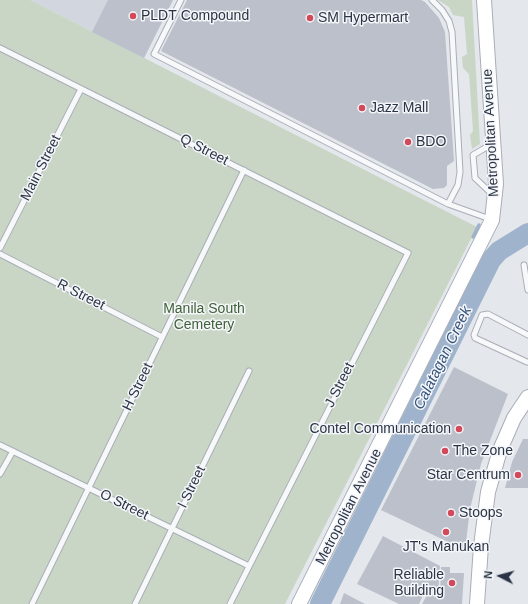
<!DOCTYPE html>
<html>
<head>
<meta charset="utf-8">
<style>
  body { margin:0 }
  #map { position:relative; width:528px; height:604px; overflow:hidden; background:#e4e7ec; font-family:Arial,sans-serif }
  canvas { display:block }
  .north { position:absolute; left:480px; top:556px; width:40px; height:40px; -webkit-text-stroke:3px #f4f6f9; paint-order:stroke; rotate:276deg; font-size:11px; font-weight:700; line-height:16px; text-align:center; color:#2b3445 }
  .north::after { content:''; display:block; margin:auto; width:14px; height:18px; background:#2b3445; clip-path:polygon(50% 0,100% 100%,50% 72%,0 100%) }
</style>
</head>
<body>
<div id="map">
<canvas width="528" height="604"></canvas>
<div class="north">N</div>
</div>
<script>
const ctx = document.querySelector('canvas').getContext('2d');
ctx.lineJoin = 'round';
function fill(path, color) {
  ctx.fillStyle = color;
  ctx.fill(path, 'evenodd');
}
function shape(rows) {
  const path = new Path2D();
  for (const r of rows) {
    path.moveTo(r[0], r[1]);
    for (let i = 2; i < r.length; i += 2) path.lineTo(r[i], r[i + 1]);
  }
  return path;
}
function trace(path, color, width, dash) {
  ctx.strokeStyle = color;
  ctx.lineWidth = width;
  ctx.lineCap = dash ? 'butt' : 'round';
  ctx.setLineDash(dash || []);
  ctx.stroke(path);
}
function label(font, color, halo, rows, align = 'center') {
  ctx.font = font + ' Arial,sans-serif';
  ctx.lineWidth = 3;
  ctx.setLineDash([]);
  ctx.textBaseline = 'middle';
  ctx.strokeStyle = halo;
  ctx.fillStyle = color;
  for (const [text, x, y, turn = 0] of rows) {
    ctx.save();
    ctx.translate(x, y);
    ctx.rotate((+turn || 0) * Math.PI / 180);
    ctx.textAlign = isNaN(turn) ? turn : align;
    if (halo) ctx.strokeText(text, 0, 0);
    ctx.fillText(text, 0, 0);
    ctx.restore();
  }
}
fill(shape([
  [30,0,173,0,144,58]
]), '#d2d6de');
fill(shape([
  [0,0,30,0,477,227,285,604,0,604],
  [438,0,472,0,480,144,472,149,470,135,473,131,469,74,463,68,462,57,467,54,464,17,453,15,449,7]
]), '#c9d6c5');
trace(shape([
  [473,237,479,225]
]), '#9fb4cc', 3.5);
trace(shape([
  [320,604,491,260,499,251,528,233]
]), '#9fb4cc', 20);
fill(shape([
  [108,0,173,0,144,58,92,32],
  [187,0,421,0,425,2,439,18,445,32,454,161,447,166,447,185,444,188,433,189,161,51],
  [454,367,508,394,481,464,470,509,465,550,381,510],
  [523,439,528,439,528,488,505,488,512,462],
  [383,536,440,566,438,595,427,587,419,604,399,604,357,584],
  [441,567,450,567,450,573,464,573,462,604,422,604,428,593,440,598],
  [344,593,365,604,340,604]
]), '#bbc0ca');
const lane = shape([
  [181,0,154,54,448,204,490,219],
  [432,0,442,10,449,21,452,32,460,172,458,185,448,204],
  [0,48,408,253,230,604],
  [492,144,473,155,475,178,493,195],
  [0,248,81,89],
  [0,254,162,337],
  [524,265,528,290],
  [527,362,475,338,474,335,482,315,488,314,528,335],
  [0,445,249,566],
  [0,474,13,451],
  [32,604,244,170],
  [135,604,249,371]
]);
const secondary = shape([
  [299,604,492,220,496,184,484,0],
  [477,604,481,546,488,492,500,450,514,418,528,397]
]);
trace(lane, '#a9aeb7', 7);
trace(secondary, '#a9aeb7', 16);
trace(lane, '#f7f8fa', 5);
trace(secondary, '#fff', 14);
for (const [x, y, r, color] of [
  [133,16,4,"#d1495b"],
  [310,18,4,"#d1495b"],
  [362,108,4,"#d1495b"],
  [408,142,4,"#d1495b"],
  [459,429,4,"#d1495b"],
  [445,451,4,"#d1495b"],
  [518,475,4,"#d1495b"],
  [451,513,4,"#d1495b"],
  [446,532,4,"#d1495b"],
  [452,583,4,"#d1495b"]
]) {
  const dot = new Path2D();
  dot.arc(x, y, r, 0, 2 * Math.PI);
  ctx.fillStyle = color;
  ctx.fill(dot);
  trace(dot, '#f4f6f9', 1.5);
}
label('14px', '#2b3445', '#f4f6f9', [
  ["PLDT Compound",141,16],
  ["SM Hypermart",318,18],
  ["Jazz Mall",370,108],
  ["BDO",416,142],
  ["Contel Communication",451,429,"right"],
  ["The Zone",453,451],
  ["Star Centrum",510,475,"right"],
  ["Stoops",459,513],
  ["JT's Manukan",446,547,"center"],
  ["Reliable",444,575,"right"],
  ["Building",444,591,"right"]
], 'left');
label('14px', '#2b3445', '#f4f6f9', [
  ["Metropolitan Avenue",491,133,-93],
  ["Q Street",204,150,27],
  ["Main Street",41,168,-63],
  ["R Street",81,295,27],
  ["J Street",340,385,-63],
  ["H Street",138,387,-64],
  ["I Street",192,487,-64],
  ["O Street",124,505,26],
  ["Metropolitan Avenue",349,507,-63]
]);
label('14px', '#3f6138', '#f4f6f9', [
  ["Manila South",204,309],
  ["Cemetery",204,325]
]);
label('italic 15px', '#34527a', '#f4f6f9', [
  ["Calatagan Creek",443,358,-64]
]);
</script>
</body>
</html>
